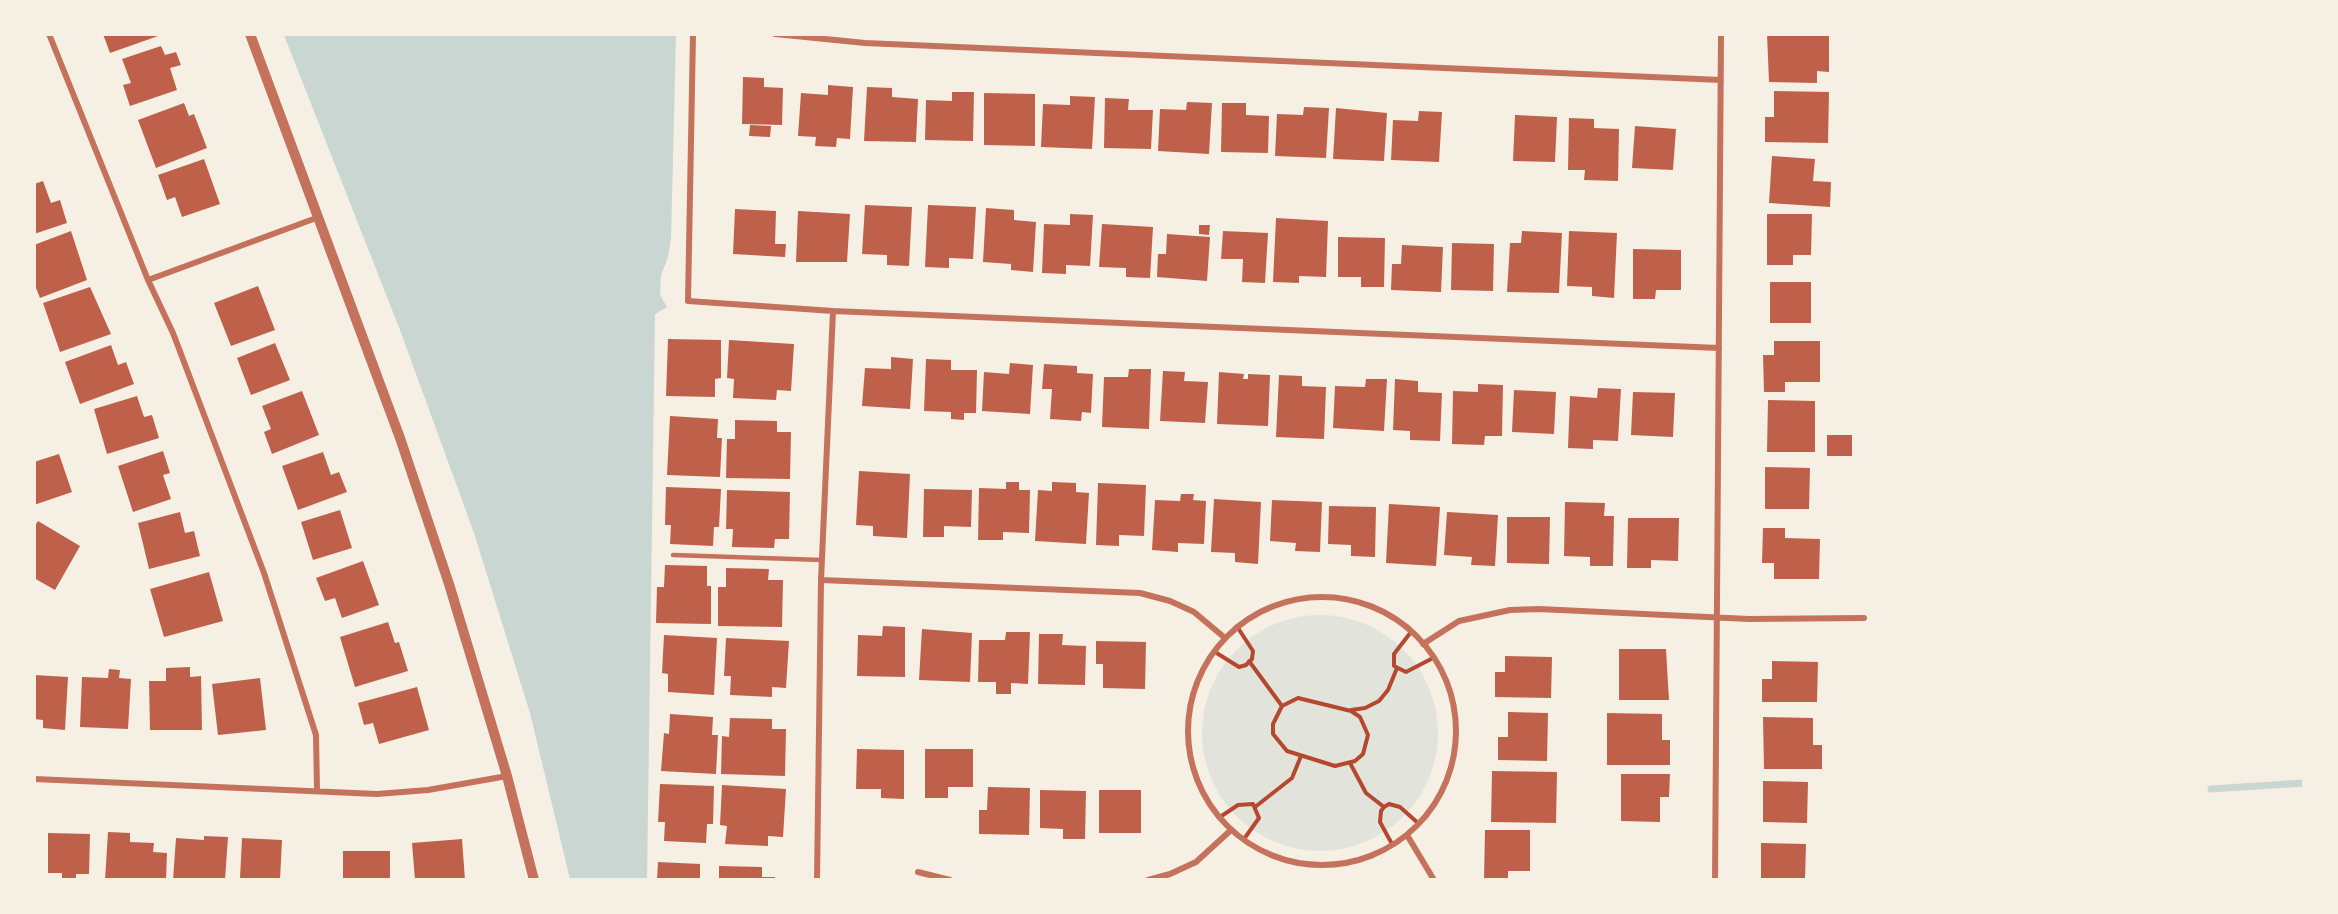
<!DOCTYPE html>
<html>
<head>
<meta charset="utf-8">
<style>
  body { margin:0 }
  #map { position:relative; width:2338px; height:914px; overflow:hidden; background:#f6efe4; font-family:"Sofia Sans Condensed",sans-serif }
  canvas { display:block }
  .frame { position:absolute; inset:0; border:36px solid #f6efe4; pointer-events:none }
</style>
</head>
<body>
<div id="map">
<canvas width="2338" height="914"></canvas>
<div class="frame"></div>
</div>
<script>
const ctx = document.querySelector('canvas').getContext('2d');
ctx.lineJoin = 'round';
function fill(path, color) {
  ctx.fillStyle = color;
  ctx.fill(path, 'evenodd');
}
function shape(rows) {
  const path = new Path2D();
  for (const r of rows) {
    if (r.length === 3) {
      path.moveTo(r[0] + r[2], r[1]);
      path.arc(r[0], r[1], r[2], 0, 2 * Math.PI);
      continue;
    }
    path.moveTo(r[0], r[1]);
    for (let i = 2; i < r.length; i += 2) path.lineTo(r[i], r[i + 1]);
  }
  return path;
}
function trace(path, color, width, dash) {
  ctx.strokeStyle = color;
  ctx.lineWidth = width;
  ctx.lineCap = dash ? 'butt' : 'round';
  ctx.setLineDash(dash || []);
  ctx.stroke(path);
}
fill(shape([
  [1320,733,118]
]), '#e2e4dc');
fill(shape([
  [284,35,676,35,671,238,668,257,661,275,660,295,667,307,655,314,647,879,570,879,530,713,474,533,400,330]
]), '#c9d6d2');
trace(shape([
  [2211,789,2304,783]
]), '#c9d6d2', 7);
fill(shape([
  [103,34,161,34,161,35,110,53],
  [1767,34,1829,34,1829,72,1817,71,1817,83,1769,82],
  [161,46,165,55,176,52,181,65,170,68,177,90,130,106,123,85,131,83,122,59],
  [743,77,764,78,764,87,783,88,782,125,742,124],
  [828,85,853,87,850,139,837,138,836,147,815,146,816,137,798,136,801,93,828,95],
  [867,87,892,88,892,97,918,99,916,142,864,141],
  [1774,91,1829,92,1828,143,1765,142,1765,117,1774,117],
  [952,92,974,92,973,141,925,140,926,100,952,101],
  [984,93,1035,94,1035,146,984,145],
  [1070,96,1095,97,1092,149,1041,147,1043,104,1070,105],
  [1105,98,1129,99,1128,110,1153,110,1151,149,1104,148],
  [1187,102,1212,103,1209,154,1158,151,1160,109,1186,110],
  [184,103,189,116,194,114,207,148,156,168,138,120],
  [1222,103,1246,103,1246,115,1269,116,1268,153,1221,152],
  [1304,107,1329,108,1326,158,1275,156,1277,114,1303,115],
  [1336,108,1387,113,1384,161,1333,159],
  [1419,111,1442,112,1439,162,1391,160,1393,120,1418,121],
  [1515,115,1557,117,1555,162,1513,161],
  [1569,118,1594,119,1594,128,1619,129,1618,181,1584,180,1585,170,1568,170],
  [750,125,771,126,770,137,749,136],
  [1635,126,1676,129,1673,170,1632,168],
  [1772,156,1815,159,1813,181,1831,182,1830,207,1769,203],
  [204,159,220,204,182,217,175,197,167,200,158,175],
  [43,181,51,203,60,200,67,223,34,234,34,184],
  [865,205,912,207,909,266,887,265,887,255,862,254],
  [928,205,976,207,973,259,949,258,949,268,925,267],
  [986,208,1014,210,1014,220,1036,222,1033,272,1011,270,1011,264,983,262],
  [735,209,776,211,775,244,786,244,785,257,733,254],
  [798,211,850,214,847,262,796,262],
  [1070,214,1093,215,1090,266,1066,265,1066,274,1042,273,1044,224,1070,225],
  [1767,214,1812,214,1811,255,1793,255,1793,265,1767,265],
  [1276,218,1328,221,1326,277,1299,276,1299,283,1273,282],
  [1102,224,1153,227,1150,278,1126,277,1126,268,1099,267],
  [1199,225,1210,225,1209,235,1199,234],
  [71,231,87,280,40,298,34,283,34,245],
  [1223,231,1268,233,1265,283,1242,282,1243,259,1221,259],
  [1522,231,1562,233,1559,293,1507,292,1510,243,1521,243],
  [1569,231,1617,233,1614,298,1592,296,1592,287,1567,286],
  [1167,234,1210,237,1207,281,1157,277,1158,254,1166,254],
  [1338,237,1385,238,1384,287,1361,287,1361,277,1338,277],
  [1452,243,1494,244,1493,291,1451,290],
  [1402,245,1443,247,1441,292,1391,290,1392,264,1401,264],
  [1633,249,1681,250,1681,290,1656,290,1655,299,1633,299],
  [1770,282,1811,282,1811,323,1770,323],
  [258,286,275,330,231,346,214,303],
  [90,287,111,334,60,352,43,303],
  [668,339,721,340,721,378,715,379,715,397,666,396],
  [729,340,794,344,791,391,777,390,776,400,733,398,734,379,727,378],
  [1774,341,1820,341,1820,382,1785,382,1785,392,1764,392,1763,355,1774,355],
  [275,343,290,380,251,395,237,358],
  [111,345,118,365,126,362,134,384,80,404,65,362],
  [891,357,913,359,910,409,862,406,865,368,891,369],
  [926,359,951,360,951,370,977,370,976,413,964,413,964,420,951,419,951,412,924,411],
  [1010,363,1033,365,1030,414,982,411,984,372,1009,374],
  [1044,364,1077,366,1077,373,1093,374,1091,413,1082,412,1081,421,1050,419,1052,389,1042,389],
  [1129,369,1151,369,1149,429,1102,427,1104,377,1128,377],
  [1163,371,1185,372,1184,381,1208,382,1205,423,1160,421],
  [1219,372,1244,374,1243,379,1248,379,1248,374,1270,375,1268,426,1217,424],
  [1279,375,1302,376,1302,386,1326,387,1324,439,1276,437],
  [1366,379,1387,379,1384,431,1333,428,1335,386,1365,387],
  [1395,379,1418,381,1418,392,1442,393,1440,441,1410,440,1410,431,1393,430],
  [1478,384,1503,385,1502,436,1485,436,1484,445,1452,444,1453,391,1478,392],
  [1598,388,1621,389,1618,441,1593,440,1593,449,1568,448,1570,396,1597,398],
  [1514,390,1556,392,1554,434,1512,432],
  [302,391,319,435,272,454,264,432,271,429,262,406],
  [1633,392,1675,393,1673,437,1631,435],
  [137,396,144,417,152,415,159,438,107,454,94,409],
  [1768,400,1815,401,1815,452,1767,452],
  [670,416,718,419,717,438,722,438,720,477,667,475],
  [735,420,777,421,777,432,791,432,790,479,726,478,727,439,735,439],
  [1827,435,1852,435,1852,456,1827,456],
  [163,451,170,473,163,475,171,499,133,512,118,466],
  [323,452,331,475,339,472,347,492,298,510,282,466],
  [59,454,72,492,34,505,34,462],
  [1765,467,1810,468,1809,509,1765,509],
  [859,471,910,474,907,538,873,536,873,526,856,525],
  [1006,482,1019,482,1019,490,1030,490,1029,533,1003,532,1003,540,978,540,979,488,1006,489],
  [1052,482,1076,483,1076,492,1089,493,1086,544,1035,541,1038,490,1052,491],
  [1098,483,1146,485,1144,536,1119,535,1119,546,1096,545],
  [666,487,721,489,719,527,714,527,713,546,670,544,671,525,665,525],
  [924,489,972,490,971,527,944,526,944,537,923,537],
  [727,490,790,492,789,539,775,539,774,548,732,547,733,529,726,529],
  [1181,494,1194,494,1193,500,1206,501,1204,544,1178,543,1178,552,1152,550,1155,500,1180,501],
  [1214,499,1261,502,1258,564,1235,562,1235,553,1211,552],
  [1272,500,1322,502,1320,552,1295,551,1296,543,1270,541],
  [1565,502,1605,503,1604,516,1614,516,1613,566,1590,566,1590,557,1564,556],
  [1389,504,1440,507,1436,566,1386,563],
  [1329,506,1376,507,1375,557,1351,556,1351,545,1328,544],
  [340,510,352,548,313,560,301,522],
  [180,512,185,533,194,531,200,556,149,569,138,523],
  [1447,512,1498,515,1495,566,1471,565,1472,557,1444,555],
  [1507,517,1550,517,1549,564,1507,563],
  [1628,518,1679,518,1678,561,1651,560,1651,568,1627,568],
  [38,521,80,546,55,590,34,578,34,527],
  [1763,528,1785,528,1785,538,1820,539,1819,579,1774,579,1774,563,1762,563],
  [363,561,379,605,342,618,335,598,325,601,316,578],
  [665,565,707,566,707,586,711,586,711,624,656,623,657,587,664,587],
  [726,568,769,569,768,580,783,580,782,627,718,626,718,587,726,587],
  [209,572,223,621,164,637,150,589],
  [388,622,395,643,399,642,408,671,355,687,340,637],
  [883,626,905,627,905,677,857,676,858,635,882,636],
  [922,629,972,633,970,682,919,680],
  [1006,632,1030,632,1028,684,1011,683,1011,694,996,694,996,682,978,682,979,640,1005,640],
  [1039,634,1063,634,1062,645,1086,646,1085,685,1038,684],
  [664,635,717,638,714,695,668,692,668,674,662,673],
  [726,638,789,641,786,688,772,687,772,697,730,695,731,676,724,676],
  [1096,641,1146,642,1145,689,1103,688,1103,664,1096,664],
  [1619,649,1666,649,1669,700,1619,700],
  [1505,656,1552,657,1551,698,1495,697,1495,672,1505,672],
  [1772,661,1818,662,1817,702,1762,702,1762,679,1772,679],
  [190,667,190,677,201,676,202,730,150,730,149,681,166,681,166,668],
  [109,669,120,670,119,678,131,679,128,729,80,727,82,677,108,678],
  [34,675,68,677,65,730,43,728,43,720,34,719],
  [260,678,266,730,218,735,212,684],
  [417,687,429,730,379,744,373,723,364,725,358,703],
  [1508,712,1548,713,1547,761,1498,760,1498,737,1508,737],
  [1607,713,1662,714,1662,740,1670,740,1670,765,1607,765],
  [670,714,713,717,712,735,718,735,716,774,661,771,664,733,669,734],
  [1763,717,1813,718,1813,745,1822,745,1822,769,1764,769],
  [730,718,772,719,772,729,786,729,785,776,721,774,722,736,729,737],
  [857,749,904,750,904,799,881,798,881,789,856,789],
  [925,749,973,749,973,787,948,787,948,798,925,798],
  [1492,771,1557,772,1556,823,1491,822],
  [1621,774,1670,774,1669,797,1660,797,1660,822,1621,821],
  [1763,781,1808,782,1807,823,1763,822],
  [660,784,714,786,713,824,707,824,706,843,664,841,665,822,658,822],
  [722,785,786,789,783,837,768,836,768,846,725,844,727,826,720,825],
  [988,787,1030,788,1029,835,979,834,979,810,987,810],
  [1040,790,1086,791,1085,839,1063,839,1063,829,1040,828],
  [1099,790,1141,790,1141,833,1099,833],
  [1485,830,1530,830,1530,871,1508,871,1508,880,1484,880],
  [108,832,130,833,130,842,154,843,153,852,167,853,166,880,105,880],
  [48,833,90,834,89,874,76,874,76,880,62,880,62,873,48,873],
  [204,836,228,837,225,880,173,880,176,838,204,840],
  [242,838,282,840,280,880,240,878],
  [462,839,465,880,415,880,412,843],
  [1761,843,1806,844,1805,880,1761,880],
  [343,851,390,851,390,880,343,880],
  [658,862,700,864,700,880,657,880],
  [719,866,762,867,762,877,775,877,775,880,719,880]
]), '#bf614a');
trace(shape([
  [1411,632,1394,654,1394,666,1406,672,1433,658],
  [1215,652,1239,667,1246,665,1252,659,1253,651,1238,628],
  [1249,661,1282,706],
  [1298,698,1351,711,1360,717,1368,735,1363,754,1355,761,1335,766,1287,751,1273,734,1273,724,1282,706,1298,698],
  [1351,710,1365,708,1379,701,1388,690,1397,668],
  [1350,763,1366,793,1384,807],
  [1255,807,1292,778,1301,756],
  [1220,817,1238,805,1253,804,1259,818,1244,839],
  [1392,844,1380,822,1381,811,1384,807,1389,804,1400,807,1418,823]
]), '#b5482f', 4);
trace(shape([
  [673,555,822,560]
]), '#c5725c', 4.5);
trace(shape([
  [49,34,148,280,173,333,264,573,316,735,317,790],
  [693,34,688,301,833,311,1719,348],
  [775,34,865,43,1721,80],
  [148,280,319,217],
  [821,580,1140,593,1170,601,1194,612,1225,638],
  [1322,731,134],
  [1423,644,1459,621,1510,610,1539,609,1749,619,1864,618],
  [34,779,377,794,428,790,507,776],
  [1407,835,1434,880],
  [918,872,950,880],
  [817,880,821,580,833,311],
  [1148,880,1170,874,1196,862,1231,830],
  [1715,880,1721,34]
]), '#c5725c', 6);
trace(shape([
  [250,34,400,438,449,584,507,776,534,880]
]), '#c5725c', 10);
</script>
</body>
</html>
